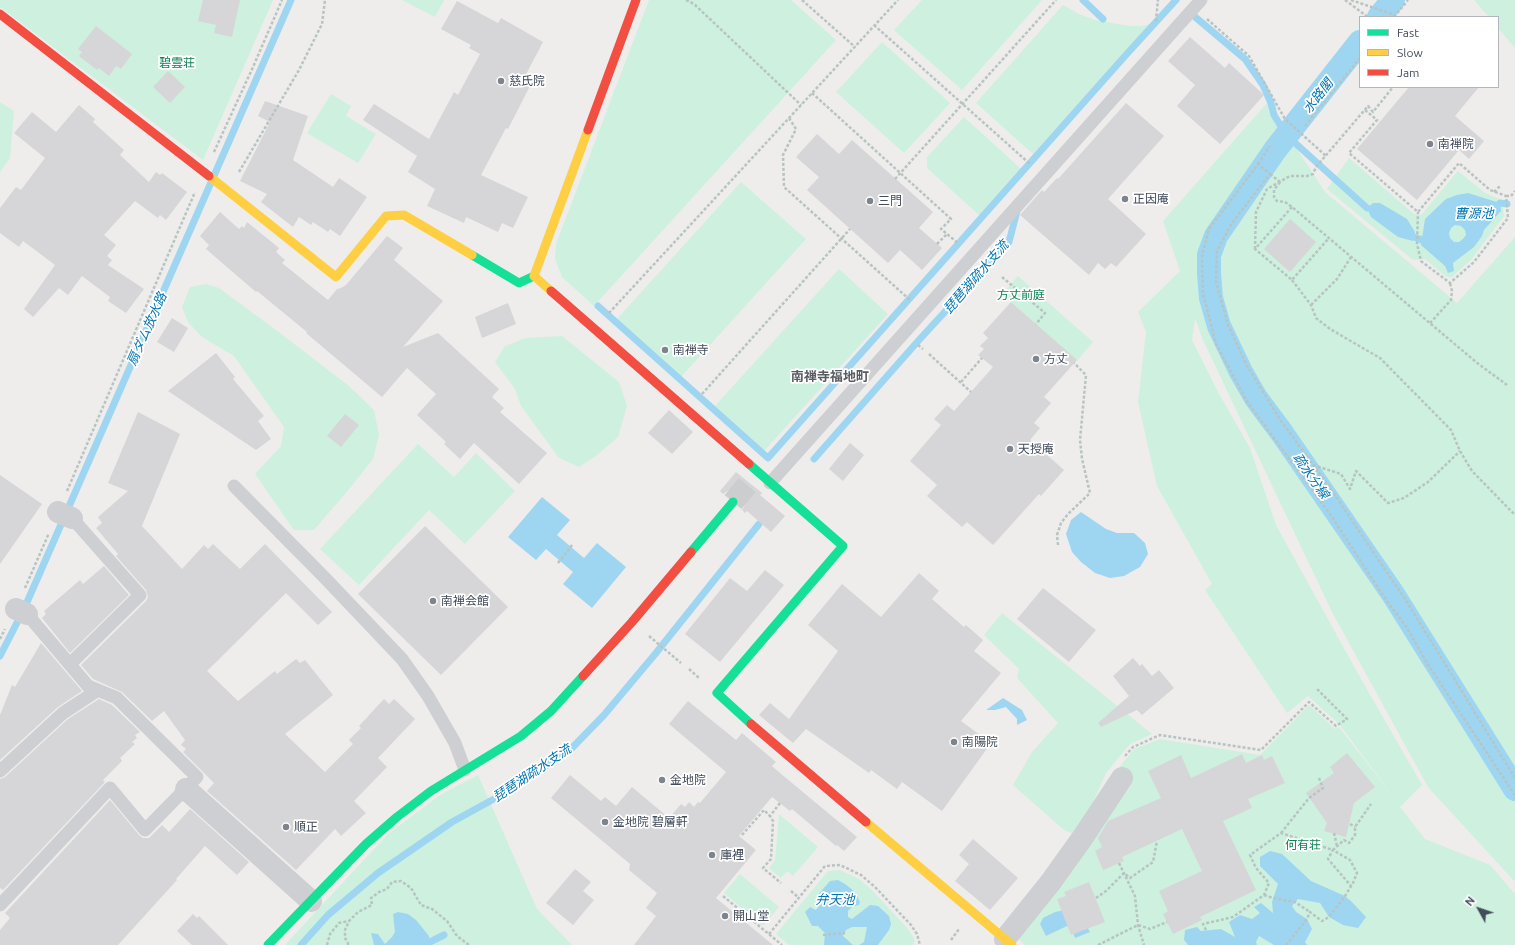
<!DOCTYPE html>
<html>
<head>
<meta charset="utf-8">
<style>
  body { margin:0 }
  #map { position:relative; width:1515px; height:945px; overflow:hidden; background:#eeedec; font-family:Ubuntu,sans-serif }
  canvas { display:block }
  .legend { position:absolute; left:1359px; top:16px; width:140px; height:72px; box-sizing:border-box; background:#fff; border:1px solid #b3b7bd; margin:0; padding:5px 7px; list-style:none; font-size:12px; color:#424c5b }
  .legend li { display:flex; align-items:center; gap:8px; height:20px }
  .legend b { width:20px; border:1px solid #b3b7bd }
  .north { position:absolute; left:1459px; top:889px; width:40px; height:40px; -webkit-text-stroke:3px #fff; paint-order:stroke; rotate:310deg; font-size:11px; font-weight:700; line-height:16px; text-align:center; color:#424c5b }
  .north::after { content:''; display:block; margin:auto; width:14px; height:18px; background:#424c5b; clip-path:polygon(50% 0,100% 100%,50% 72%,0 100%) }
</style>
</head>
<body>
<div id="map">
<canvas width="1515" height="945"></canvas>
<ul class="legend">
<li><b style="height:5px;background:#16e098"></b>Fast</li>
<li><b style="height:5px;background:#ffcf43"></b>Slow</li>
<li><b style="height:5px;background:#f24e42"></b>Jam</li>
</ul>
<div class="north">N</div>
</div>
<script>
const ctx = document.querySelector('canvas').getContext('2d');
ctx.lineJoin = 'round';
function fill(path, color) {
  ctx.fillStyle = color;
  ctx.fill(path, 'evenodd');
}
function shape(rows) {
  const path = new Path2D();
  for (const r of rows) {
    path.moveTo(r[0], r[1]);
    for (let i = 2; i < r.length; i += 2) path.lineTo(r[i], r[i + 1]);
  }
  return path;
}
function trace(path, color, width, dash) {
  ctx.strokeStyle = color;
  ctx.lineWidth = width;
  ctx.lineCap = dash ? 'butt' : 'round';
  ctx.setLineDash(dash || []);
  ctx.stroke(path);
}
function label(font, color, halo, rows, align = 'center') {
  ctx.font = font + ' Ubuntu,"Noto Sans JP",sans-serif';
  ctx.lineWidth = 3.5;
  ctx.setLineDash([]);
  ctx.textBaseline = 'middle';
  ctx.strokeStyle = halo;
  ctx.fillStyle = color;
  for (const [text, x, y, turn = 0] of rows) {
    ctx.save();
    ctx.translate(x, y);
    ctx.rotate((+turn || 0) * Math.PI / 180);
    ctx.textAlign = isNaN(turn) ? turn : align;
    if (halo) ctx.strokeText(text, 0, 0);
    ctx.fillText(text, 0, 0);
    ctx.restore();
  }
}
fill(shape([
  [0,0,273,0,203,160,0,7],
  [402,0,444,0,435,17],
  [649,0,791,0,836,40,594,306,562,277,555,259,556,244],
  [922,0,1042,0,962,90,894,30],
  [1474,0,1515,0,1515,48,1498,28,1498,17,1489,17],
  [1063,5,1079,14,1095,20,1130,26,1141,26,1151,24,1033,154,976,103],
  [882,42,950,103,904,153,836,92],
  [331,94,351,106,346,116,376,134,358,163,307,133],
  [0,102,14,111,10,158,0,172],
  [1267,103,1325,192,1457,303,1515,237,1515,882,1428,787,1332,612,1203,340,1195,318,1192,340,1218,392,1250,448,1276,525,1361,679,1422,785,1400,807,1425,839,1490,865,1515,894,1515,945,1025,945,1014,935,1115,773,1134,749,1160,739,1260,755,1309,705,1335,729,1339,727,1395,799,1339,724,1308,696,1287,713,1205,590,1212,584,1157,486,1138,402,1146,332,1138,312,1180,271,1163,221],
  [964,117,1021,169,979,215,927,168,927,157],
  [1349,158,1414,214,1421,215,1458,171,1485,193,1502,200,1504,216,1471,260,1451,278,1444,275,1425,259,1413,260,1327,189],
  [741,182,806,239,681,377,617,319],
  [839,269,888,314,764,451,715,406],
  [1018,276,1093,342,1077,361,1002,294],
  [206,284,219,288,280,333,349,386,374,410,379,435,373,459,350,488,314,530,294,530,255,474,281,446,284,427,234,356,202,337,188,322,182,307,190,287],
  [562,336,619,382,627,406,618,437,596,456,579,467,559,458,521,406,515,389,495,362,505,346,526,338],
  [418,444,454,477,476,453,515,491,465,544,429,510,359,585,320,549],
  [1002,613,1152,734,1130,744,1106,773,1078,836,1064,830,1013,785,1032,752,1058,723,1017,678,1019,669,984,635],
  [478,775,537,909,572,945,285,945,388,834,440,795],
  [779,814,818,847,793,876,787,871,781,878,769,868,775,860],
  [840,870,859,879,873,891,908,929,915,940,913,945,789,945,776,934,828,871],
  [740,874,779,907,763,926,724,893]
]), '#cef0df');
fill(shape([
  [1468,193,1500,203,1501,211,1484,230,1482,236,1474,247,1453,263,1454,271,1448,273,1445,266,1421,245,1425,219,1446,199,1457,195],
  [1455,225,1461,226,1465,230,1466,235,1463,239,1459,242,1454,242,1450,238,1449,233,1451,228],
  [1373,203,1380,203,1407,219,1415,232,1413,241,1398,237,1371,217,1367,208],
  [542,497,570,520,557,535,584,558,597,543,626,567,592,608,563,584,573,572,546,549,536,560,508,537],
  [1081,512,1106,529,1117,533,1134,533,1145,543,1148,554,1140,567,1124,576,1110,578,1095,573,1081,562,1072,552,1066,534,1071,520],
  [1003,698,1022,710,1027,720,1017,725,1017,719,1006,707,995,710,986,710],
  [1270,851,1282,854,1311,881,1345,896,1352,902,1366,917,1358,928,1343,925,1329,917,1320,903,1298,899,1292,906,1296,912,1307,919,1312,929,1305,942,1307,945,1274,945,1259,936,1256,942,1257,945,1188,945,1184,940,1185,930,1197,927,1201,931,1221,929,1235,937,1229,922,1240,915,1252,919,1260,913,1254,907,1261,903,1273,913,1272,902,1278,884,1260,866,1260,857],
  [838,880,845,884,854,891,860,902,859,905,853,906,848,911,848,917,852,919,870,905,878,906,889,916,891,924,889,930,878,945,859,945,864,942,867,927,852,927,846,930,843,936,853,945,824,945,825,933,818,926,812,926,805,912,810,907,816,910,819,906,817,896,830,881],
  [1076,908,1090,932,1075,938,1072,929,1067,926,1046,936,1040,924,1043,918,1055,912],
  [398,912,408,914,416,920,429,936,430,945,374,945,371,933,378,934,385,944,392,937,395,932,393,914]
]), '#9ed6f2');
trace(shape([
  [1083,0,1103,19],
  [1194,16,1245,59,1263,85,1271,103,1274,115,1282,128,1294,142,1367,208],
  [1500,203,1507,204],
  [1414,237,1422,240],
  [598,306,768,458,1125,56,1176,0],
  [814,459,919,340,1009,242,1017,211],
  [0,656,24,609,291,0],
  [430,942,444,935],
  [301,945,328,915,378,873,452,822,503,794,571,749,604,715,656,653,759,524]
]), '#9ed6f2', 7);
trace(shape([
  [1379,17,1393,0],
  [1360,42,1275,150,1216,236,1209,255,1209,274,1211,298,1219,326,1241,372,1256,398,1282,433,1393,594,1515,789]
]), '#9ed6f2', 24);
fill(shape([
  [203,0,240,0,232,37,214,33,216,25,198,21],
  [457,1,498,23,501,18,543,42,523,80,531,84,508,129,506,128,481,175,528,197,513,228,502,223,498,232,466,217,464,223,427,206,435,189,408,172,417,156,363,120,374,104,429,139,454,92,458,95,480,54,469,48,471,45,441,29],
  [96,26,132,54,121,69,116,66,109,76,99,68,97,70,79,56,82,52,78,49],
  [1190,37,1225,68,1229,63,1264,95,1220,144,1177,106,1195,85,1168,61],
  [168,71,185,87,170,103,153,87],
  [1409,87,1479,87,1455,116,1484,141,1469,159,1459,150,1417,200,1357,149],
  [265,101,308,116,293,160,333,187,339,178,367,197,340,236,330,229,328,232,313,222,311,225,299,217,293,227,261,202,267,194,240,181,270,122,258,116],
  [1126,103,1164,136,1108,199,1146,234,1116,267,1111,263,1105,269,1098,263,1089,275,1020,215,1042,190,1044,192,1057,178,1058,179],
  [79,105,95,119,93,122,124,150,120,155,149,182,156,172,160,175,162,173,187,192,166,220,160,215,158,218,135,201,104,235,116,245,107,256,112,260,108,265,144,289,126,313,108,301,110,297,82,276,68,295,59,288,33,317,24,309,55,265,23,241,19,247,0,233,0,208,16,187,21,190,45,158,14,133,32,112,56,132],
  [817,134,839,154,852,140,933,212,919,228,942,248,922,270,900,250,888,263,807,190,819,177,796,157],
  [220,212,239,229,242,226,244,228,247,222,279,248,276,252,285,260,282,263,328,300,337,289,341,288,346,285,387,236,403,248,394,260,443,301,403,347,438,333,499,389,492,397,504,408,500,412,547,453,519,484,474,443,460,459,444,444,446,442,417,415,436,394,407,368,382,397,306,333,307,332,257,291,256,292,206,249,209,245,200,236],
  [1290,219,1316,242,1290,272,1264,249],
  [1011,302,1077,360,1044,397,1051,403,1034,423,1040,428,1030,440,1064,470,1041,496,1039,494,993,545,967,522,962,527,927,496,937,485,910,461,941,425,934,419,947,405,954,411,993,367,978,355,984,349,980,346,988,338,983,333],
  [508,303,516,324,482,338,475,317],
  [172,318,188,328,174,352,157,342],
  [216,353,235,377,233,379,264,416,258,421,271,439,256,450,168,391],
  [669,410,693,432,672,454,648,433],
  [138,412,180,434,142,526,182,569,204,545,208,549,213,544,240,569,265,544,332,612,318,625,286,593,207,671,238,701,275,671,277,674,296,659,300,663,305,660,333,695,285,734,325,772,353,744,349,740,361,728,359,726,384,699,389,704,394,699,415,719,378,758,387,767,354,801,366,813,341,836,335,829,296,870,207,791,214,783,183,752,186,749,181,745,185,740,164,711,152,721,122,692,93,679,81,665,146,601,148,597,146,590,116,556,118,554,96,528,102,523,98,517,128,491,108,483],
  [345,414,359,425,341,447,327,436],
  [850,443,864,455,843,481,829,469],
  [736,472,762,493,760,495,785,516,771,532,747,511,745,513,742,510,745,505,745,498,741,492,736,490,729,490,723,494,720,491],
  [0,475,42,504,0,564],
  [425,526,508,607,441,675,358,594],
  [104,566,129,595,70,653,42,618,46,614,44,611,80,580,83,584],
  [765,570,784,585,720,662,685,634,730,578,747,591],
  [919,573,939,591,932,599,964,627,966,625,983,640,974,651,1001,673,961,721,991,743,942,811,902,782,897,789,871,770,869,773,806,729,793,743,759,715,770,703,789,719,838,651,808,625,842,584,881,617],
  [1043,588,1096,630,1069,662,1017,619],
  [41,643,82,691,58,707,0,760,0,715,12,685,15,687],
  [1133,658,1140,666,1142,664,1152,676,1159,670,1174,688,1142,715,1137,710,1101,727,1098,723,1129,696,1113,676],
  [99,699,112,705,140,732,135,735,137,738,132,742,135,744,120,758,122,761,103,780,105,782,3,890,0,888,0,779,5,777,68,719],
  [688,701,736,740,742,733,776,762,772,766,780,773,857,837,844,851,837,845,836,846,792,809,790,811,772,797,739,836,756,850,716,898,773,945,634,945,656,916,646,908,657,893,629,870,630,864,551,798,570,775,601,801,605,797,616,806,632,787,669,818,681,804,685,807,689,802,694,807,698,802,700,803,726,772,669,724],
  [1347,753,1375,787,1354,803,1346,837,1324,831,1327,823,1306,793,1334,773,1330,767],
  [1242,754,1246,763,1262,755,1264,760,1272,756,1285,783,1248,799,1252,808,1223,821,1256,890,1200,917,1202,920,1173,934,1163,914,1168,911,1159,891,1202,871,1182,829,1122,857,1124,861,1103,870,1095,851,1102,847,1098,838,1108,821,1161,798,1148,771,1181,755,1191,778],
  [110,800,139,835,143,838,149,838,162,825,169,832,190,809,249,862,237,875,205,846,176,879,177,880,118,945,0,945,0,930,10,918,5,913],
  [973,839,1018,878,990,910,955,881,969,864,959,855],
  [575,869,591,882,583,891,594,900,573,925,546,903],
  [1089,882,1105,922,1071,935,1057,899,1066,896,1064,892],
  [193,914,197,918,199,916,228,945,192,945,177,931]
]), '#d6d6d8');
trace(shape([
  [733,502,749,483]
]), '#cccdcf', 22, [22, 11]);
trace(shape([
  [686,0,694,4,801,105],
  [802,0,855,47],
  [1345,0,1368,17],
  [1351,0,1395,15],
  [1394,17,1408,0],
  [1207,19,1249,56,1285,119,1326,156],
  [1157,21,1156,20,1158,0],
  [874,25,1030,164],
  [812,93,951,219,941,229,959,244],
  [1365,110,1377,120,1349,153,1418,212,1459,163,1490,190,1506,196,1508,218,1474,262,1450,283,1421,261,1417,244,1418,212],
  [789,118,796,129,783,155,784,187,910,300],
  [1305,126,1360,58],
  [214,152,253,67,282,0],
  [1258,164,1270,146],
  [239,172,299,70,322,24,325,0],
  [1270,174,1280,182],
  [895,179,1056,0],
  [1280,182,1274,190,1274,197,1277,201,1285,202,1292,207,1476,362,1507,385],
  [1494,192,1500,186],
  [1506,196,1511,196,1515,191],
  [1292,207,1255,249,1292,280,1329,238],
  [937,244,947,234],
  [1255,249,1256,212,1267,189,1290,176,1307,176,1313,174,1316,167,1368,106,1373,112,1393,87],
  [1002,277,1045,313,1036,324],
  [1292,280,1311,305,1316,318,1330,329,1380,358,1451,430,1460,451,1472,471,1515,515],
  [1311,305,1337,279,1351,257],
  [609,313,898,0],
  [1430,323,1451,300,1452,291,1450,283],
  [918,345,923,349],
  [929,354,971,392],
  [961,382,982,358],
  [702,394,850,229],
  [1313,465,1341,474,1350,489,1356,471,1388,503,1404,498,1428,482,1460,451],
  [67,491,195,192],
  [1058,545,1057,535,1061,523,1068,514,1090,493,1082,459,1080,440,1086,375,1074,363],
  [558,563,572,545],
  [25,588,49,533],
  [649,636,681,663],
  [0,639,5,629],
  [689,669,699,678],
  [1125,756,1133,747,1160,735,1261,750,1309,702,1336,726,1347,719,1316,688],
  [1515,778,1407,602,1328,485,1281,421,1246,364,1228,325,1216,282,1217,251,1232,223,1270,174,1258,164,1209,229,1202,256,1203,293,1216,344,1248,403,1330,514,1384,597,1407,628,1427,663,1515,795],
  [780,803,770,816,773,821,771,859,763,868,781,883],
  [1350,824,1355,827],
  [1281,833,1309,798,1323,788,1319,778],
  [1334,833,1337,846],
  [742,835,764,810,770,816],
  [1119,863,1135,896,1138,925,1144,945],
  [791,891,798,897],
  [1264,895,1273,898,1295,902,1310,912],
  [723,896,782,945],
  [1096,898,1106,891,1124,873,1130,878,1153,862,1157,841],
  [1206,930,1203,924,1233,917,1264,895,1269,883,1256,868,1250,855,1281,833,1333,850,1344,840,1349,843,1355,835,1355,827,1371,804],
  [769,934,825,866,840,865,861,875,875,887,911,925,917,934,920,945],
  [823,935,845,933],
  [951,940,959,929],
  [327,945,330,934,339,923,349,921],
  [348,945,348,943,345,938,345,930,349,921,358,912,372,905,371,898,379,892,387,889,392,882,401,881,411,888,421,905,432,909,447,921,457,936,469,945],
  [1098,945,1138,925,1150,929,1167,922],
  [1286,945,1307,919,1310,912,1322,921,1329,917,1345,896,1353,883,1357,873,1350,860,1333,850,1328,859,1351,886]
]), '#b7c4c2', 2.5, [3, 2]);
trace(shape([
  [770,483,1201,0],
  [234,486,325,578,402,659,428,696,455,743,465,770],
  [70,664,140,595,72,518],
  [0,771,63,713,98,690],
  [0,905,110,788,145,830,197,777,117,698,88,686,27,614]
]), '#cdcfd2', 13);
trace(shape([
  [58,512,72,518],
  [16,609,27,614],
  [186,789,311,901],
  [1005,939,1050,883,1083,837,1122,778]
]), '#cdcfd2', 22);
trace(shape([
  [472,255,519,283,534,276],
  [749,464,843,546,717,693,751,724],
  [691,552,733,502],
  [268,945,366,844,397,817,431,791,521,736,551,711,583,676]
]), '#16e098', 9);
trace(shape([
  [209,176,336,277,386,216,404,215,472,255],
  [551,291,534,276,588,130],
  [866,822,1012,945]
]), '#ffcf43', 9);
trace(shape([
  [0,14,209,176],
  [588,130,636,0],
  [551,291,749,464],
  [583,676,632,622,691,552],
  [751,724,866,822]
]), '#f24e42', 9);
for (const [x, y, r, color] of [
  [501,81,4,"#7e848e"],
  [1430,144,4,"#7e848e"],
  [1125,199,4,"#7e848e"],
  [870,201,4,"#7e848e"],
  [665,350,4,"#7e848e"],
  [1036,359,4,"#7e848e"],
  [1010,449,4,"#7e848e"],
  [433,601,4,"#7e848e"],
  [954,742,4,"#7e848e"],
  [662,780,4,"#7e848e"],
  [605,822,4,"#7e848e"],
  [286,827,4,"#7e848e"],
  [712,855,4,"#7e848e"],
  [725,916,4,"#7e848e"]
]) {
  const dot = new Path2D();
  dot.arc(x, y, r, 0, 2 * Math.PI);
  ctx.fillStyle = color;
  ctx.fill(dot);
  trace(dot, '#fff', 1.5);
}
label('12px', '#0d8256', '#fff', [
  ["碧雲荘",177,63],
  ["方丈前庭",1021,295],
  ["何有荘",1303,845]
]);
label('12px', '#424c5b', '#fff', [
  ["慈氏院",509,81],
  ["南禅院",1438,144],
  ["正因庵",1133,199],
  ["三門",878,201],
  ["南禅寺",673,350],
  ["方丈",1044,359],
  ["天授庵",1018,449],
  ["南禅会館",441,601],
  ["南陽院",962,742],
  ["金地院",670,780],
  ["金地院 碧層軒",613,822],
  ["順正",294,827],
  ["庫裡",720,855],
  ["開山堂",733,916]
], 'left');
label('italic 13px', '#0075b0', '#fff', [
  ["水路閣",1318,96,-52],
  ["曹源池",1474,214],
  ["琵琶湖疏水支流",976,277,-49],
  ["扇ダム放水路",147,329,-66],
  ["疏水分線",1311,476,55],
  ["琵琶湖疏水支流",532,773,-34],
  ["弁天池",835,900]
]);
label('bold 13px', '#585b61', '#fff', [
  ["南禅寺福地町",830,377]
]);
</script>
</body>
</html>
